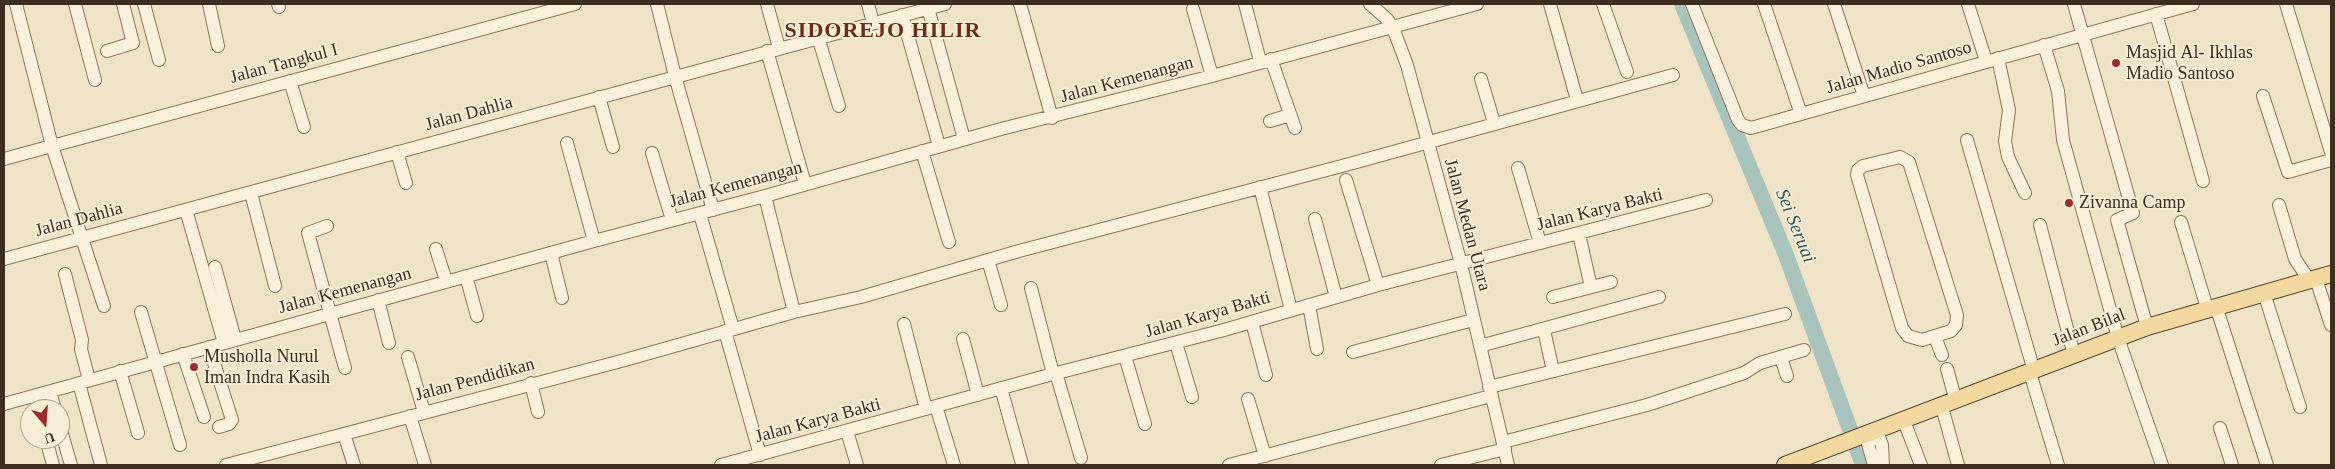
<!DOCTYPE html>
<html>
<head>
<meta charset="utf-8">
<style>
  body { margin:0 }
  #map { position:relative; width:2335px; height:469px; overflow:hidden; background:#f0e4c8; font-family:"Times New Roman",serif }
  canvas { display:block }
  .frame { position:absolute; inset:0; border:5px solid #3d2e20; pointer-events:none }
  .north { position:absolute; left:20px; top:399px; width:50px; height:50px; box-sizing:border-box; background:#f7eed8; border:1px solid #ada18e; border-radius:50%; rotate:162deg; font-size:14px; font-weight:700; line-height:20px; text-align:center; color:#3d2e20 }
  .north::after { content:''; display:block; margin:auto; width:18px; height:22px; background:#9e2a2b; clip-path:polygon(50% 0,100% 100%,50% 72%,0 100%) }
</style>
</head>
<body>
<div id="map">
<canvas width="2335" height="469"></canvas>
<div class="frame"></div>
<div class="north">U</div>
</div>
<script>
const ctx = document.querySelector('canvas').getContext('2d');
ctx.lineJoin = 'round';
function shape(rows) {
  const path = new Path2D();
  for (const r of rows) {
    path.moveTo(r[0], r[1]);
    for (let i = 2; i < r.length; i += 2) path.lineTo(r[i], r[i + 1]);
  }
  return path;
}
function trace(path, color, width, dash) {
  ctx.strokeStyle = color;
  ctx.lineWidth = width;
  ctx.lineCap = dash ? 'butt' : 'round';
  ctx.setLineDash(dash || []);
  ctx.stroke(path);
}
function label(font, color, halo, rows, align = 'center') {
  ctx.font = font + ' "Times New Roman",serif';
  ctx.lineWidth = 4;
  ctx.setLineDash([]);
  ctx.textBaseline = 'middle';
  ctx.strokeStyle = halo;
  ctx.fillStyle = color;
  for (const [text, x, y, turn = 0] of rows) {
    ctx.save();
    ctx.translate(x, y);
    ctx.rotate((+turn || 0) * Math.PI / 180);
    ctx.textAlign = isNaN(turn) ? turn : align;
    if (halo) ctx.strokeText(text, 0, 0);
    ctx.fillText(text, 0, 0);
    ctx.restore();
  }
}
trace(shape([
  [1682,4,1786,255,1863,465]
]), '#a9c4bc', 16);
const minor = shape([
  [16,4,52,146,104,306],
  [75,4,95,80],
  [144,4,159,60],
  [209,4,218,46],
  [278,4,279,7],
  [657,4,675,76,713,210],
  [767,4,779,48],
  [868,4,873,23],
  [1020,4,1052,118],
  [1245,4,1260,61],
  [1370,4,1387,19,1393,28,1407,65,1461,264,1508,465],
  [1550,4,1577,100],
  [1603,4,1627,72],
  [1692,4,1738,120,1742,125,1751,128,2193,4],
  [1764,4,1801,114],
  [1834,4,1864,96],
  [1968,4,1986,61],
  [2074,4,2133,213,2117,220,2147,327],
  [2286,4,2331,152],
  [928,8,964,139],
  [1193,9,1212,76],
  [2156,14,2203,181],
  [902,15,939,146],
  [818,37,839,106],
  [2044,45,2058,91,2063,140,2118,338,2162,465],
  [107,51,133,43,123,4],
  [767,51,805,184],
  [1998,58,2009,110,2005,141,2008,157,2025,193],
  [1271,59,1295,128],
  [1481,79,1494,123],
  [290,81,304,127],
  [2263,96,2288,172,2331,160],
  [599,97,613,147],
  [1270,121,1290,115],
  [1967,140,2034,371],
  [567,143,594,241],
  [922,151,949,242],
  [397,152,406,183],
  [652,153,672,220],
  [1900,157,1909,162,1957,315,1956,325,1951,331,1922,340,1908,336,1902,328,1857,175,1858,170,1863,166,1900,157],
  [4,159,575,4],
  [1518,168,1540,243],
  [1346,180,1378,285],
  [1260,187,1291,310],
  [251,193,275,286],
  [765,196,794,312],
  [2279,205,2295,259,2309,280],
  [186,210,224,343],
  [700,214,733,329],
  [1315,219,1336,297],
  [2181,222,2207,308],
  [2040,225,2074,355],
  [327,226,308,233,345,368],
  [1579,234,1591,287],
  [436,249,446,281],
  [551,253,562,298],
  [4,259,945,4],
  [988,260,1001,305],
  [215,267,235,339],
  [65,274,82,340,81,349,89,380],
  [466,276,477,316],
  [2316,279,2331,325],
  [1031,288,1053,374],
  [2264,293,2300,407],
  [1553,297,1611,282],
  [378,300,389,343],
  [1309,305,1317,349],
  [2216,306,2267,465],
  [141,312,180,445],
  [1252,322,1266,375],
  [904,324,926,409],
  [1544,330,1553,371],
  [725,331,760,455],
  [1935,337,1942,355],
  [963,339,978,395],
  [1176,343,1192,397],
  [1480,346,1659,297],
  [209,347,232,420,229,424,219,427],
  [1353,352,1473,320],
  [183,354,204,417],
  [1125,356,1145,424],
  [408,357,424,412],
  [1781,358,1787,376],
  [1947,369,1956,401],
  [120,371,138,433],
  [1056,373,1081,458],
  [2030,373,2058,465],
  [79,383,101,465],
  [531,383,538,412],
  [1489,387,1785,314],
  [1001,388,1022,464],
  [50,392,55,409],
  [36,395,39,409],
  [1248,399,1265,456],
  [4,404,594,241,765,196,1001,129,1212,76,1477,4],
  [936,406,954,465],
  [1942,407,1958,465],
  [410,416,425,465],
  [1904,421,1921,465],
  [60,427,71,465],
  [2220,428,2232,465],
  [847,431,857,465],
  [1877,431,1882,445,1883,465],
  [344,434,354,465],
  [46,439,53,465],
  [1503,442,1647,405,1744,373,1760,363,1804,350],
  [226,465,625,360,794,312,861,297,1019,251,1342,166,1673,75],
  [721,465,1053,374,1224,330,1378,285,1706,200],
  [1229,465,1491,396],
  [1441,465,1505,449],
  [1874,465,1868,444,1878,434]
]);
const major = shape([
  [1785,465,2147,327,2331,274]
]);
trace(minor, '#8d765c', 14);
trace(major, '#5b4430', 18);
trace(minor, '#faf1dc', 12);
trace(major, '#f3d9a0', 16);
for (const [x, y, r, color] of [
  [2116,63,5,"#9e2a2b"],
  [2069,203,5,"#9e2a2b"],
  [194,367,5,"#9e2a2b"]
]) {
  const dot = new Path2D();
  dot.arc(x, y, r, 0, 2 * Math.PI);
  ctx.fillStyle = color;
  ctx.fill(dot);
  trace(dot, '#f7eed8', 2);
}
label('18px', '#3d2e20', '#f7eed8', [
  ["Masjid Al- Ikhlas",2126,53],
  ["Madio Santoso",2126,74],
  ["Zivanna Camp",2079,203],
  ["Musholla Nurul",204,357],
  ["Iman Indra Kasih",204,378]
], 'left');
label('18px', '#3d2e20', '#f7eed8', [
  ["Jalan Tangkul I",284,64,-15],
  ["Jalan Madio Santoso",1899,68,-16],
  ["Jalan Kemenangan",1127,80,-15],
  ["Jalan Dahlia",469,114,-15],
  ["Jalan Kemenangan",736,185,-15],
  ["Jalan Karya Bakti",1600,210,-14],
  ["Jalan Dahlia",79,220,-15],
  ["Jalan Medan Utara",1467,225,75],
  ["Jalan Kemenangan",345,291,-15],
  ["Jalan Karya Bakti",1208,315,-16],
  ["Jalan Bilal",2089,328,-21],
  ["Jalan Pendidikan",475,380,-15],
  ["Jalan Karya Bakti",818,421,-15]
]);
label('italic 19px', '#2f5d5a', '#f7eed8', [
  ["Sei Seruai",1795,226,68]
]);
ctx.letterSpacing = '1px';
label('bold 22px', '#6b2e1e', '#f7eed8', [
  ["SIDOREJO HILIR",883,31]
]);
ctx.letterSpacing = '0px';
</script>
</body>
</html>
